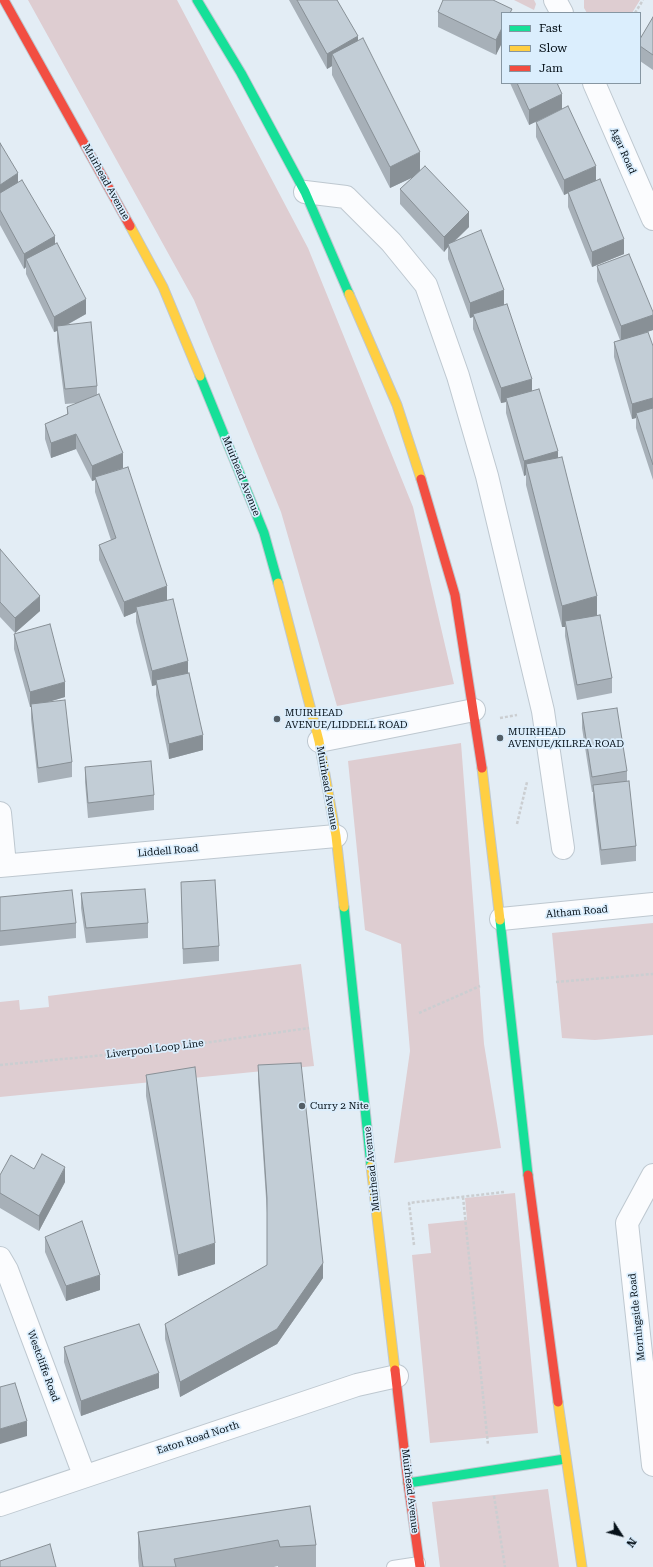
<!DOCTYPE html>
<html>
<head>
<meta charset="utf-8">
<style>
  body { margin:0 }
  #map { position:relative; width:653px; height:1567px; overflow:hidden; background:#e3edf5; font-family:"Roboto Serif",serif }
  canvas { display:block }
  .legend { position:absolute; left:501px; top:12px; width:140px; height:72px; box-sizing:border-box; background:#dbeefd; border:1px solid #8696a2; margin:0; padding:5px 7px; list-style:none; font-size:12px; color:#061119 }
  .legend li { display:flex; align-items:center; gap:8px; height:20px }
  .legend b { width:20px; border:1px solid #8696a2 }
  .north { position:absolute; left:601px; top:1515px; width:40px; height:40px; -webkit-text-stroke:3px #dbeefd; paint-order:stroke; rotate:126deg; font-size:11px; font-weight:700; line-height:16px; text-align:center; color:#061119 }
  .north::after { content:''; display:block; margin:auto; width:14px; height:18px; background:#061119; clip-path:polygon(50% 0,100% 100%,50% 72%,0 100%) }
</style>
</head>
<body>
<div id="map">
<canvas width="653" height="1567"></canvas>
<ul class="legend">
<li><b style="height:5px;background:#16e098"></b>Fast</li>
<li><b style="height:5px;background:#ffcf43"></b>Slow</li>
<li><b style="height:5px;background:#f24e42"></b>Jam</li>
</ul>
<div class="north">N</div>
</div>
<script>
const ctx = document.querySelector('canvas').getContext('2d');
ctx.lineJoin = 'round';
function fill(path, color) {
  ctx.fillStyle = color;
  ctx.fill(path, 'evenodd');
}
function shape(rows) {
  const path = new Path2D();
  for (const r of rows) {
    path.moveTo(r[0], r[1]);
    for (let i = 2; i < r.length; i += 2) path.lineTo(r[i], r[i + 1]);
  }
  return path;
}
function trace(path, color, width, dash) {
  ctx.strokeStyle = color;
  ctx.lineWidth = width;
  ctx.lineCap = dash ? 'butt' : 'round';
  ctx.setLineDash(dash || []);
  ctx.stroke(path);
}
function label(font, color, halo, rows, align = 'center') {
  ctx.font = font + ' "Roboto Serif",serif';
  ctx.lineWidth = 3.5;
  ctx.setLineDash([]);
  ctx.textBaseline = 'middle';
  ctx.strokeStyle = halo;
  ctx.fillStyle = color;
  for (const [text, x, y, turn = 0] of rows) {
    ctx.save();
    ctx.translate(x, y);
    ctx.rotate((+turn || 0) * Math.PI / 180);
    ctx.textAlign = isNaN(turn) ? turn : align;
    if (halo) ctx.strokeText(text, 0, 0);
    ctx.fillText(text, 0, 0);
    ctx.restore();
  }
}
fill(shape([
  [28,0,177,0,308,248,413,507,454,684,337,706,281,512,194,300],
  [514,0,534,0,536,4,534,10],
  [640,0,632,13,587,13,584,8,584,0],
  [461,743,484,1044,501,1148,394,1163,410,1051,401,944,365,930,348,761],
  [653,923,653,1035,595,1040,562,1038,552,933],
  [301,964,314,1066,0,1097,0,1002,19,1000,20,1010,49,1007,48,996],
  [515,1193,538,1433,430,1443,412,1255,431,1253,428,1224,467,1220,465,1198],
  [548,1489,559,1567,440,1567,432,1502]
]), '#decdd1');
const lane = shape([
  [393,1567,419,1563]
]);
const street = shape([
  [555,0,562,13],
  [594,83,653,219],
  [305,192,346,197,391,242,426,285,458,376,487,476,543,711,563,848],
  [319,741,474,710],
  [0,813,5,865],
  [0,866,336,836],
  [501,919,653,904],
  [653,1175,627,1223,653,1465],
  [0,1258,7,1270,84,1475],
  [0,1505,357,1385,397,1376]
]);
const fast = shape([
  [197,0,241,73,305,192,349,294],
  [200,376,264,533,278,583],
  [344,907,371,1166],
  [500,920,528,1175],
  [408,1483,565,1459]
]);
const slow = shape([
  [130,226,163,287,200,376],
  [349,294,397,405,421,479],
  [278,583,319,741,336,836,344,907],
  [482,768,500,920],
  [371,1166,395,1370],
  [558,1402,582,1567]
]);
const jam = shape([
  [4,0,130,226],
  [421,479,455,595,482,768],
  [528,1175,558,1402],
  [395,1370,408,1483,420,1567]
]);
trace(lane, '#bec8d0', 14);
trace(street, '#bec8d0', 24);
trace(fast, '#bec8d0', 11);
trace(slow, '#bec8d0', 11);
trace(jam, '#bec8d0', 11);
trace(shape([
  [635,13,643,0],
  [500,718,517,715],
  [517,824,527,782],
  [556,982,653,974],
  [419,1013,480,986],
  [0,1065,148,1051,309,1028],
  [463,1197,488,1445],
  [414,1245,409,1203,504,1192],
  [494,1496,505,1567]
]), '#cbced1', 2.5, [3, 2]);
trace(lane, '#fbfcfe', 12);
trace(street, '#fbfcfe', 22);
trace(fast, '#16e098', 9);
trace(slow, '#ffcf43', 9);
trace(jam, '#f24e42', 9);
fill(shape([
  [289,0,337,0,358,41,420,170,469,227,455,241,504,305,532,391,558,458,597,616,612,678,612,693,577,700,565,636,565,627,562,627,526,485,526,475,524,476,506,413,506,402,501,403,473,329,473,317,470,318,448,259,448,247,444,252,400,204,400,189,413,177,390,188,332,75,332,66,327,69],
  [438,12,512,13,496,55,438,27],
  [653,17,653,70,640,61,640,39],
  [510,83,557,83,562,109,529,125],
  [536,122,596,181,624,254,592,267,568,207,568,193,564,195,536,137],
  [0,143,18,183,55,244,86,314,67,325,97,386,97,395,167,600,188,673,203,750,169,759,156,695,156,685,152,686,136,622,136,612,124,617,99,560,99,545,111,540,95,492,95,480,92,481,76,449,51,458,45,439,45,424,67,414,67,407,78,403,65,404,57,341,57,331,54,332,26,274,26,267,24,269,0,225],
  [597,266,653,312,653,330,642,333,653,346,653,480,636,428,636,418,632,419,614,357,614,342,620,340,597,281],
  [0,549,40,611,15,633,0,617],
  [14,634,65,697,48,702,72,762,72,777,38,783,31,719,31,707,30,707,14,649],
  [582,713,627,771,627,781,636,846,636,861,601,865,593,800,593,792,592,792,582,728],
  [85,767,154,795,154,810,88,818,85,782],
  [181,882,219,946,219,961,183,964],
  [81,893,148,923,148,938,86,943,81,908],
  [0,897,76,923,76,938,0,946],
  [258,1065,323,1278,277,1344,180,1397,165,1339,165,1324,267,1265,267,1213,258,1080],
  [146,1075,215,1264,178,1276,146,1096],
  [0,1175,65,1182,39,1231,0,1208],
  [45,1237,100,1290,66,1301,45,1252],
  [64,1347,159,1388,81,1416,64,1362],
  [310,1506,316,1545,316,1567,278,1567,278,1566,274,1567,139,1567,138,1558,138,1532]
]), '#a7b0b8');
fill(shape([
  [502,28,502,43,496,55,496,40],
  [358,36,358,51,332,54,332,66,327,69,327,54],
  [562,94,562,109,529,125,529,110],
  [420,152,420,174,390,188,390,167],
  [596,166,596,181,564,195,564,180],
  [18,173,18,188,0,200,0,185],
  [469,212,469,227,449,246,448,244,448,247,444,252,444,237],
  [55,236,55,251,26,259,26,267,24,269,24,254],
  [624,239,624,254,592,267,592,252],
  [504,290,504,305,473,314,473,317,470,318,470,303],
  [86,299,86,314,57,330,57,326,57,331,54,332,54,317],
  [653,315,653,330,621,341,621,326],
  [532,379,532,394,506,398,506,402,501,403,501,388],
  [653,398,653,412,636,413,636,418,632,419,632,404],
  [76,434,76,449,51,458,51,443],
  [558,451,558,466,526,464,526,475,524,476,524,461],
  [123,453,123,468,95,477,95,480,92,481,92,466],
  [167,586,167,601,136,607,136,612,124,617,124,602],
  [40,596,40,611,15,633,15,618],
  [597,596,597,617,565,621,565,627,562,627,562,606],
  [188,661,188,676,156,680,156,685,152,686,152,671],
  [65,682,65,697,31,707,31,704,31,707,30,707,30,692],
  [203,735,203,750,169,759,169,744],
  [65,1167,65,1182,39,1231,39,1216],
  [215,1243,215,1264,178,1276,178,1255],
  [323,1263,323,1278,277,1344,180,1397,180,1382],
  [100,1275,100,1290,66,1301,66,1286],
  [159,1373,159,1388,81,1416,81,1401],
  [27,1421,27,1436,0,1444,0,1429]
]), '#889096');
const building = shape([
  [297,0,337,0,358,36,327,54,297,0],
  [443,0,493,0,512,9,510,13,502,13,502,28,496,40,438,12,443,0],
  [653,17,653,55,640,46,640,39,653,17],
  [363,38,420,152,390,167,332,54,363,38],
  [517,83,557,83,562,94,529,110,517,83],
  [568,106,596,166,564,180,536,122,568,106],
  [0,143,18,173,0,185,0,143],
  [425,166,469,212,444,237,400,189,425,166],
  [600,179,624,239,592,252,568,192,600,179],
  [22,180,55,236,24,254,0,210,0,193,22,180],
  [481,230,504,290,470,303,448,244,481,230],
  [57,243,86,299,54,317,26,259,57,243],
  [629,254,653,312,653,315,621,326,597,266,629,254],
  [507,304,532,379,501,388,473,314,507,304],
  [91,322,97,386,65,389,57,326,91,322],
  [648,332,653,346,653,398,632,404,614,342,648,332],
  [539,389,558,451,524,461,506,398,539,389],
  [99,394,123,453,92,466,76,434,51,443,45,424,68,414,67,407,99,394],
  [653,408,653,465,636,413,653,408],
  [562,457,597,596,562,606,526,464,562,457],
  [128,467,167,586,124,602,99,545,116,538,95,477,128,467],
  [0,549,40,596,15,618,0,602,0,549],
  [173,599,188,661,152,671,136,607,173,599],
  [600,615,612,678,577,685,565,621,600,615],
  [50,624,65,682,30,692,14,634,50,624],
  [189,673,203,735,169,744,156,680,189,673],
  [65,700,72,762,38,768,31,704,65,700],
  [617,708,627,771,592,777,582,713,617,708],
  [151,761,154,795,88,803,85,767,151,761],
  [629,781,636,846,601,850,593,785,629,781],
  [215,880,219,946,183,949,181,882,215,880],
  [145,889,148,923,86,928,81,893,145,889],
  [72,890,76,923,0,931,0,897,72,890],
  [301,1063,323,1263,277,1329,180,1382,165,1324,267,1265,267,1198,258,1065,301,1063],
  [195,1067,215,1243,178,1255,146,1075,195,1067],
  [42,1154,65,1167,39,1216,0,1193,0,1175,11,1155,34,1169,42,1154],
  [82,1221,100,1275,66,1286,45,1237,82,1221],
  [139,1324,159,1373,81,1401,64,1347,139,1324],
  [15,1383,27,1421,0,1429,0,1387,15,1383],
  [310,1506,316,1545,280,1547,278,1540,174,1559,176,1567,143,1567,138,1532,310,1506],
  [50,1544,56,1567,0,1567,0,1561,50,1544]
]);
fill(building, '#c2cdd6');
trace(building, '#889096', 1);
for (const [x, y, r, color] of [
  [277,719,4,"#535e66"],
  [500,738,4,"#535e66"],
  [302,1106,4,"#535e66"]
]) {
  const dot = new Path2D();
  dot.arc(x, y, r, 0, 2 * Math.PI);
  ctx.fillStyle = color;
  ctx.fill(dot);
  trace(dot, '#dbeefd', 1.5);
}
label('10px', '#061119', '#dbeefd', [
  ["Agar Road",623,151,66],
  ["Muirhead Avenue",106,182,61],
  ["Muirhead Avenue",241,476,68],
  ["Muirhead Avenue",327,788,80],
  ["Liddell Road",168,851,-5],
  ["Altham Road",577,912,-5],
  ["Liverpool Loop Line",155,1049,-7],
  ["Muirhead Avenue",372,1169,-96],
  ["Morningside Road",637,1317,-96],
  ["Westcliffe Road",43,1366,70],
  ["Eaton Road North",198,1438,-18],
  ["Muirhead Avenue",410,1491,83]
]);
label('10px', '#061119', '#dbeefd', [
  ["MUIRHEAD",285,713],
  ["AVENUE/LIDDELL ROAD",285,725],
  ["MUIRHEAD",508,732],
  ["AVENUE/KILREA ROAD",508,744],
  ["Curry 2 Nite",310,1106]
], 'left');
</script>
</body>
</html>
